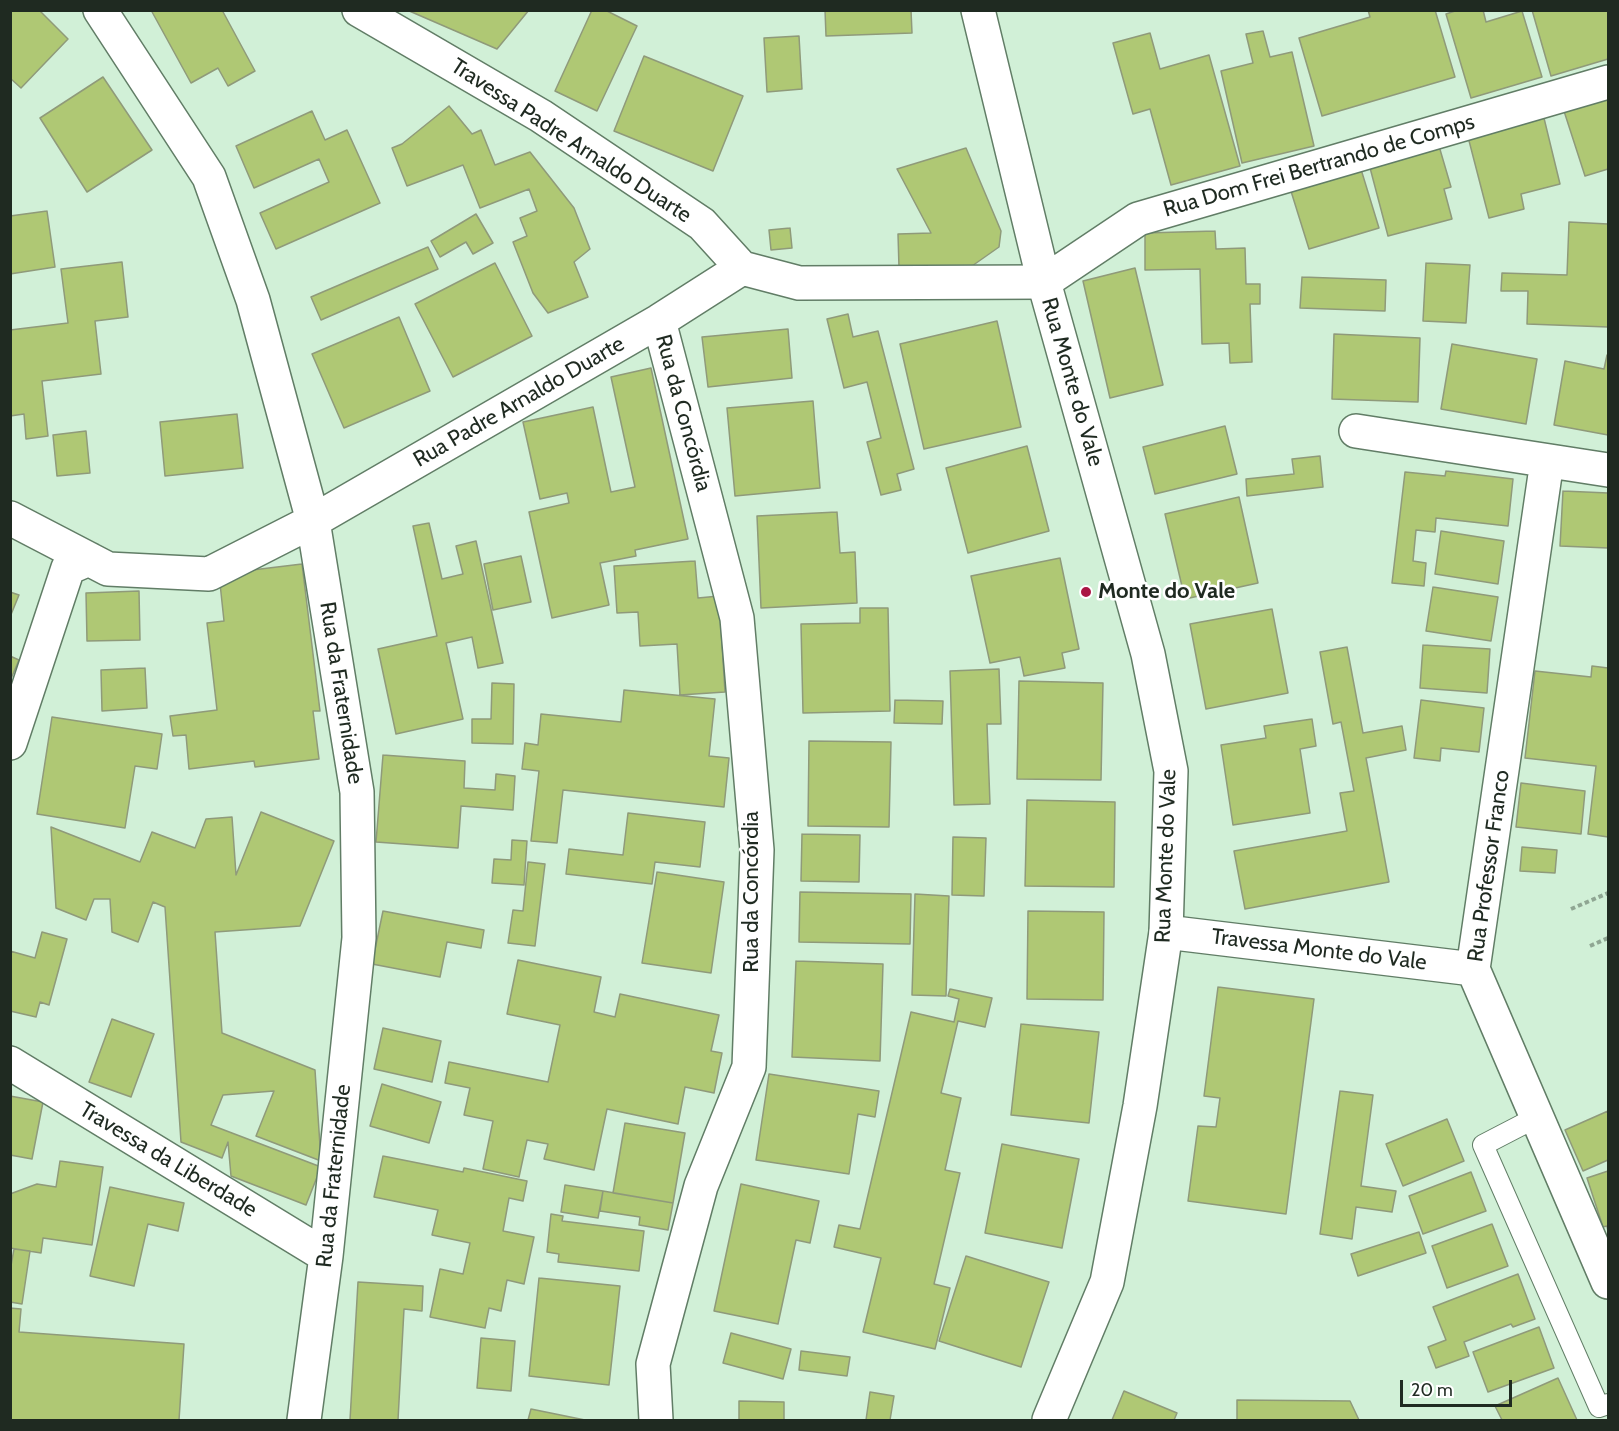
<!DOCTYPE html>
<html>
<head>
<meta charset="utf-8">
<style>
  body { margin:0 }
  #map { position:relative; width:1619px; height:1431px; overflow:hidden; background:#d1f0d7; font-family:Cabin,sans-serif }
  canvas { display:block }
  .frame { position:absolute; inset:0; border:12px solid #1f2a21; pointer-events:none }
  .scale { position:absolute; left:1400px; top:1380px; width:112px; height:27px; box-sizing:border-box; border:3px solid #1f2a21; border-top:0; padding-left:8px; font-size:18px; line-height:21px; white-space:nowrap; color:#1f2a21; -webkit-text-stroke:4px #fff; paint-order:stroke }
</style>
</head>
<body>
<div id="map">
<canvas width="1619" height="1431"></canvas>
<div class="frame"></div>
<div class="scale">20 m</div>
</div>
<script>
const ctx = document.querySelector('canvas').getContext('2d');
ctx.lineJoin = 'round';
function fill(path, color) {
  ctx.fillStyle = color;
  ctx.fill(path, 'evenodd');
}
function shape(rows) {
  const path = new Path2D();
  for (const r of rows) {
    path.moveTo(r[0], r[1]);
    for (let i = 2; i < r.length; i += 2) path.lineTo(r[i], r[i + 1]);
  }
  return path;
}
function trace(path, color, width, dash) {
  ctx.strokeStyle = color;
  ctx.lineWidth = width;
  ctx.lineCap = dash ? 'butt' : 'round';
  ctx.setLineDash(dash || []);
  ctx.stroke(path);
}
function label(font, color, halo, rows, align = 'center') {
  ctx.font = font + ' Cabin,sans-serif';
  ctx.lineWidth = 5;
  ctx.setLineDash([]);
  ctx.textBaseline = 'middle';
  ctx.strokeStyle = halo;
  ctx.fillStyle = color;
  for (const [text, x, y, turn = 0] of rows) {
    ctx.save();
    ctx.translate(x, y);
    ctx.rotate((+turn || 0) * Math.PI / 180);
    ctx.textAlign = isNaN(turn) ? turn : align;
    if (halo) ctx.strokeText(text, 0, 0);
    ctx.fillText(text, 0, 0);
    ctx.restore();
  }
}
const building = shape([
  [10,10,39,10,68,39,21,88,10,78,10,10],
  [151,10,222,10,255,71,228,86,218,68,191,83,151,10],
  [407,10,529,10,497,49,407,10],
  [592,10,605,10,637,26,597,111,555,91,592,10],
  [825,10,911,10,912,33,826,36,825,10],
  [1368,10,1435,10,1455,77,1322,116,1299,38,1370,17,1368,10],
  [1458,10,1483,10,1486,22,1522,11,1542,77,1471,98,1446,14,1458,10],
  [1532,10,1608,10,1608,59,1551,76,1532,10],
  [1263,31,1270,57,1292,52,1314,146,1242,163,1221,71,1253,63,1246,34,1263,31],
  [1150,33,1160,69,1209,55,1240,166,1171,185,1150,109,1133,114,1113,43,1150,33],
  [799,36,802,89,767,92,764,38,799,36],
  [644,56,743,96,713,171,614,131,644,56],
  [103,77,152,150,87,192,40,118,103,77],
  [1608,93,1608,169,1585,176,1563,108,1608,93],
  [449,106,472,134,481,130,495,165,530,152,574,208,590,249,574,262,588,297,548,313,533,293,513,242,527,236,520,218,537,211,529,189,480,208,463,165,407,186,392,148,402,144,449,106],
  [312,111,325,140,347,130,380,203,276,249,260,213,329,182,319,159,254,188,236,146,312,111],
  [1543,114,1560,184,1521,194,1524,209,1489,218,1467,133,1543,114],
  [1439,146,1451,187,1444,189,1452,219,1388,236,1369,164,1439,146],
  [966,148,1001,231,999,247,972,266,899,268,898,234,931,233,897,169,966,148],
  [1360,166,1379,228,1309,249,1290,188,1360,166],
  [47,211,55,267,10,274,10,216,47,211],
  [476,214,493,243,473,254,466,242,440,257,431,241,476,214],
  [1569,222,1608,224,1608,327,1527,324,1528,291,1501,291,1502,273,1567,275,1569,222],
  [790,228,792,248,771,250,769,230,790,228],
  [1215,231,1216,249,1245,248,1246,284,1260,284,1260,304,1250,304,1252,362,1230,363,1229,343,1202,344,1200,269,1145,270,1145,233,1215,231],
  [428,247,438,269,321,320,311,297,428,247],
  [122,262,128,317,95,321,101,374,42,381,48,436,26,439,24,414,10,416,10,330,68,323,61,269,122,262],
  [495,263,532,336,453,377,415,304,495,263],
  [1426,263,1470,265,1466,323,1423,321,1426,263],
  [1135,268,1163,385,1110,398,1083,281,1135,268],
  [1302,277,1386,280,1385,311,1300,308,1302,277],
  [848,314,853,337,878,331,914,469,897,474,901,490,881,495,867,442,881,438,867,382,844,388,827,319,848,314],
  [399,317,430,391,344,428,312,354,399,317],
  [997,321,1021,427,924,449,900,344,997,321],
  [788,329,792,378,708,387,702,337,788,329],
  [1334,334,1420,338,1418,402,1332,399,1334,334],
  [1452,344,1537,359,1526,424,1441,409,1452,344],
  [1607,355,1608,355,1608,435,1554,425,1565,361,1604,369,1607,355],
  [651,368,688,539,635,550,636,556,600,563,609,605,552,618,529,512,569,503,567,493,540,499,523,422,593,407,611,492,635,487,611,377,651,368],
  [813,401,820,488,735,496,727,408,813,401],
  [237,414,243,468,165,476,160,422,237,414],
  [1225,426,1237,474,1155,494,1143,447,1225,426],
  [86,431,90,473,57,476,53,435,86,431],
  [1027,446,1049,531,968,553,946,468,1027,446],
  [1320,456,1323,487,1247,496,1246,479,1294,474,1292,459,1320,456],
  [1446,471,1513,479,1508,526,1436,518,1435,532,1416,530,1413,561,1426,563,1424,586,1392,583,1405,472,1445,476,1446,471],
  [1563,491,1608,493,1608,548,1560,546,1563,491],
  [1239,497,1258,583,1185,599,1165,514,1239,497],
  [837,512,840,553,855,552,857,603,761,608,757,516,837,512],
  [429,523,442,579,463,574,456,546,476,541,503,663,478,668,472,637,446,643,463,719,396,734,378,649,437,636,413,526,429,523],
  [1441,531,1504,541,1498,584,1435,574,1441,531],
  [521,556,531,602,493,610,484,564,521,556],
  [1060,558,1079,649,1062,653,1065,668,1024,676,1020,657,990,663,971,576,1060,558],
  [695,561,698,598,719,596,725,692,680,695,677,644,640,646,638,612,617,613,614,566,695,561],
  [302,564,320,711,313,711,319,759,255,767,254,761,189,769,186,735,173,736,170,716,217,710,207,623,224,621,219,574,302,564],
  [1433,587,1498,597,1491,641,1426,631,1433,587],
  [139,591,140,640,87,641,86,593,139,591],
  [10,592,19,595,10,617,10,592],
  [860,608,888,608,890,711,803,713,801,624,860,623,860,608],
  [1272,609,1288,693,1206,709,1190,624,1272,609],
  [1423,645,1490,649,1487,693,1420,688,1423,645],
  [1347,647,1363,733,1402,726,1406,750,1366,758,1389,882,1245,909,1234,851,1347,831,1340,793,1354,791,1341,722,1333,724,1320,652,1347,647],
  [10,656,19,660,10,681,10,656],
  [1592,666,1608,668,1608,837,1588,834,1596,766,1525,758,1535,671,1591,677,1592,666],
  [145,668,147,708,102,711,101,670,145,668],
  [999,669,1001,724,987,724,990,804,954,805,950,671,999,669],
  [1019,681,1103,683,1101,780,1017,779,1019,681],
  [492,683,514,684,513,744,472,743,472,719,491,719,492,683],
  [624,690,715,699,709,756,729,758,724,807,563,790,557,843,531,841,539,771,522,769,525,743,538,745,541,714,621,722,624,690],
  [895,700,943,701,942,724,894,723,895,700],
  [1421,700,1484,708,1479,752,1441,748,1440,761,1414,758,1421,700],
  [52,717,162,734,157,769,135,766,125,828,37,814,52,717],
  [1312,719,1316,746,1300,749,1310,813,1233,825,1221,745,1266,738,1264,726,1312,719],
  [809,741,891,742,889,827,808,826,809,741],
  [383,755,465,761,464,788,495,790,496,774,515,776,513,810,461,806,458,848,376,842,383,755],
  [1521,783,1585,791,1581,834,1516,827,1521,783],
  [1027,800,1115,802,1114,887,1025,886,1027,800],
  [261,812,334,841,300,926,215,932,222,1033,315,1070,321,1161,256,1136,274,1091,223,1095,211,1125,321,1167,306,1205,231,1176,228,1142,222,1158,181,1142,165,907,153,902,138,942,112,932,110,899,94,899,86,920,56,908,51,827,140,862,152,832,195,848,206,819,232,817,236,875,261,812],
  [628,813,705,822,700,867,655,862,652,884,566,874,569,849,623,855,628,813],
  [802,834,860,835,859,882,801,881,802,834],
  [953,837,986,838,984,896,952,895,953,837],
  [512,840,527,841,524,885,492,883,494,859,511,860,512,840],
  [1522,847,1557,850,1555,873,1520,871,1522,847],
  [528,862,545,864,535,946,508,943,513,910,523,911,528,862],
  [657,872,724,882,711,973,642,963,657,872],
  [800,892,911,894,910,944,799,942,800,892],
  [915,894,949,896,946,996,912,995,915,894],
  [383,911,484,930,481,948,447,942,440,977,372,964,383,911],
  [1028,911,1104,912,1103,1000,1027,999,1028,911],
  [42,932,67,939,49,1005,40,1002,36,1017,10,1011,10,951,35,958,42,932],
  [518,960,601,977,594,1012,615,1017,620,994,719,1015,711,1051,722,1053,714,1093,685,1087,678,1124,607,1109,594,1170,544,1159,548,1144,527,1140,519,1177,483,1169,493,1121,464,1115,470,1088,445,1083,449,1062,548,1082,560,1025,507,1014,518,960],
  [796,961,883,964,880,1061,792,1057,796,961],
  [1218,987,1314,999,1286,1214,1188,1201,1198,1126,1216,1127,1220,1098,1204,1096,1218,987],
  [950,989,992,998,985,1027,958,1021,941,1093,961,1098,945,1170,960,1173,934,1284,950,1288,935,1349,863,1332,881,1258,834,1247,839,1225,860,1229,911,1012,954,1022,959,999,948,996,950,989],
  [112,1019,154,1034,131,1097,89,1082,112,1019],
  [1021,1024,1099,1032,1089,1123,1011,1115,1021,1024],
  [383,1028,441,1041,432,1082,374,1069,383,1028],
  [769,1074,879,1091,875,1117,858,1114,849,1174,756,1160,769,1074],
  [382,1084,441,1102,429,1143,370,1126,382,1084],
  [1340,1091,1373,1095,1361,1186,1396,1191,1392,1212,1356,1207,1352,1239,1320,1234,1340,1091],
  [10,1096,43,1102,32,1159,10,1155,10,1096],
  [1608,1111,1608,1160,1583,1171,1565,1130,1608,1111],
  [1447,1119,1464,1161,1403,1186,1386,1144,1447,1119],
  [625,1123,685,1133,673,1203,613,1193,625,1123],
  [1002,1144,1079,1159,1062,1248,985,1233,1002,1144],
  [383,1156,463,1172,464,1168,527,1181,523,1201,509,1198,503,1231,534,1237,524,1284,507,1280,501,1311,489,1308,485,1328,430,1317,440,1269,463,1274,470,1243,432,1235,438,1210,374,1197,383,1156],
  [60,1161,103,1167,92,1245,43,1238,41,1253,10,1248,10,1194,37,1184,56,1187,60,1161],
  [1608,1171,1608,1231,1607,1226,1603,1227,1587,1178,1608,1171],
  [1471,1172,1486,1211,1423,1234,1409,1196,1471,1172],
  [741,1184,819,1201,810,1243,796,1240,778,1324,714,1311,741,1184],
  [565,1185,603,1191,598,1218,561,1212,565,1185],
  [110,1187,184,1203,178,1231,148,1224,134,1286,90,1276,110,1187],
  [603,1191,673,1203,668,1230,639,1225,640,1217,600,1211,603,1191],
  [551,1214,563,1216,562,1221,644,1231,639,1271,558,1262,559,1254,547,1252,551,1214],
  [1492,1224,1508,1266,1447,1288,1432,1246,1492,1224],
  [1419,1232,1426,1253,1358,1276,1351,1254,1419,1232],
  [14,1249,30,1251,22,1304,10,1302,10,1271,14,1249],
  [966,1256,1049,1282,1021,1367,939,1341,966,1256],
  [1518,1274,1535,1319,1513,1327,1511,1324,1464,1342,1469,1356,1436,1368,1428,1347,1446,1340,1433,1307,1518,1274],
  [539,1278,620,1286,609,1385,529,1376,539,1278],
  [358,1282,423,1286,422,1311,404,1309,398,1420,350,1420,358,1282],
  [10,1308,21,1309,19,1332,184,1344,179,1420,10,1420,10,1308],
  [1539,1327,1554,1368,1488,1392,1473,1352,1539,1327],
  [731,1333,791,1349,783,1379,723,1363,731,1333],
  [481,1338,515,1341,511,1391,477,1388,481,1338],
  [801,1351,850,1357,847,1376,799,1370,801,1351],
  [1558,1378,1577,1420,1502,1420,1495,1406,1558,1378],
  [1124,1391,1177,1413,1174,1420,1112,1420,1124,1391],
  [870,1392,894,1396,890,1420,866,1420,870,1392],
  [1237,1400,1350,1401,1359,1420,1237,1420,1237,1400],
  [739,1401,784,1402,784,1420,739,1420,739,1401],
  [531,1409,585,1420,528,1420,531,1409]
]);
fill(building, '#afc874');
trace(building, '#8f9a7a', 1.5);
const lane = shape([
  [1537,1117,1483,1145,1599,1407,1608,1404]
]);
const street = shape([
  [100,10,209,177,253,300,313,521,357,792,359,938,326,1256,304,1420],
  [359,10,541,116,702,224,742,268],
  [1356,431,1608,470],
  [1547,461,1473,969,1608,1282],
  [10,518,108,569,209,574,313,521,659,321,742,268,799,283,1044,282],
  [10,743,68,568,89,559],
  [1166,932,1473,969],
  [10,1063,326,1256],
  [656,1420,653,1364,701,1186,749,1067,757,850,737,618,659,321]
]);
const secondary = shape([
  [978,10,1044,282,1148,654,1171,771,1166,932,1140,1106,1107,1282,1049,1420],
  [1044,282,1138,219,1608,82]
]);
trace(lane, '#617d66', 22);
trace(street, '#617d66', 36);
trace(secondary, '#617d66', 36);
trace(shape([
  [1571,909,1608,893],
  [1590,946,1608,938]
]), '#8fa693', 4, [4.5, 3]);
trace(lane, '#fff', 20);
trace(street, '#fff', 33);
trace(secondary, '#fff', 33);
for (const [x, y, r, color] of [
  [1086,592,6,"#aa1543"]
]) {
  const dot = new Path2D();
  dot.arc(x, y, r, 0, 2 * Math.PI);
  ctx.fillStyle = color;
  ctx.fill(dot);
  trace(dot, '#fff', 2);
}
label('22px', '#1f2a21', '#fff', [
  ["Travessa Padre Arnaldo Duarte",571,141,33],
  ["Rua Dom Frei Bertrando de Comps",1319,166,-16],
  ["Rua Monte do Vale",1072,382,74],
  ["Rua Padre Arnaldo Duarte",519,402,-30],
  ["Rua da Concórdia",683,413,75],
  ["Rua da Fraternidade",341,693,81],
  ["Rua Monte do Vale",1166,856,-88],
  ["Rua Professor Franco",1489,866,-82],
  ["Rua da Concórdia",752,892,-90],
  ["Travessa Monte do Vale",1319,950,7],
  ["Travessa da Liberdade",168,1160,31],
  ["Rua da Fraternidade",334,1176,-84]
]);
label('bold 22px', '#1f2a21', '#fff', [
  ["Monte do Vale",1098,592]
], 'left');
</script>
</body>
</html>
